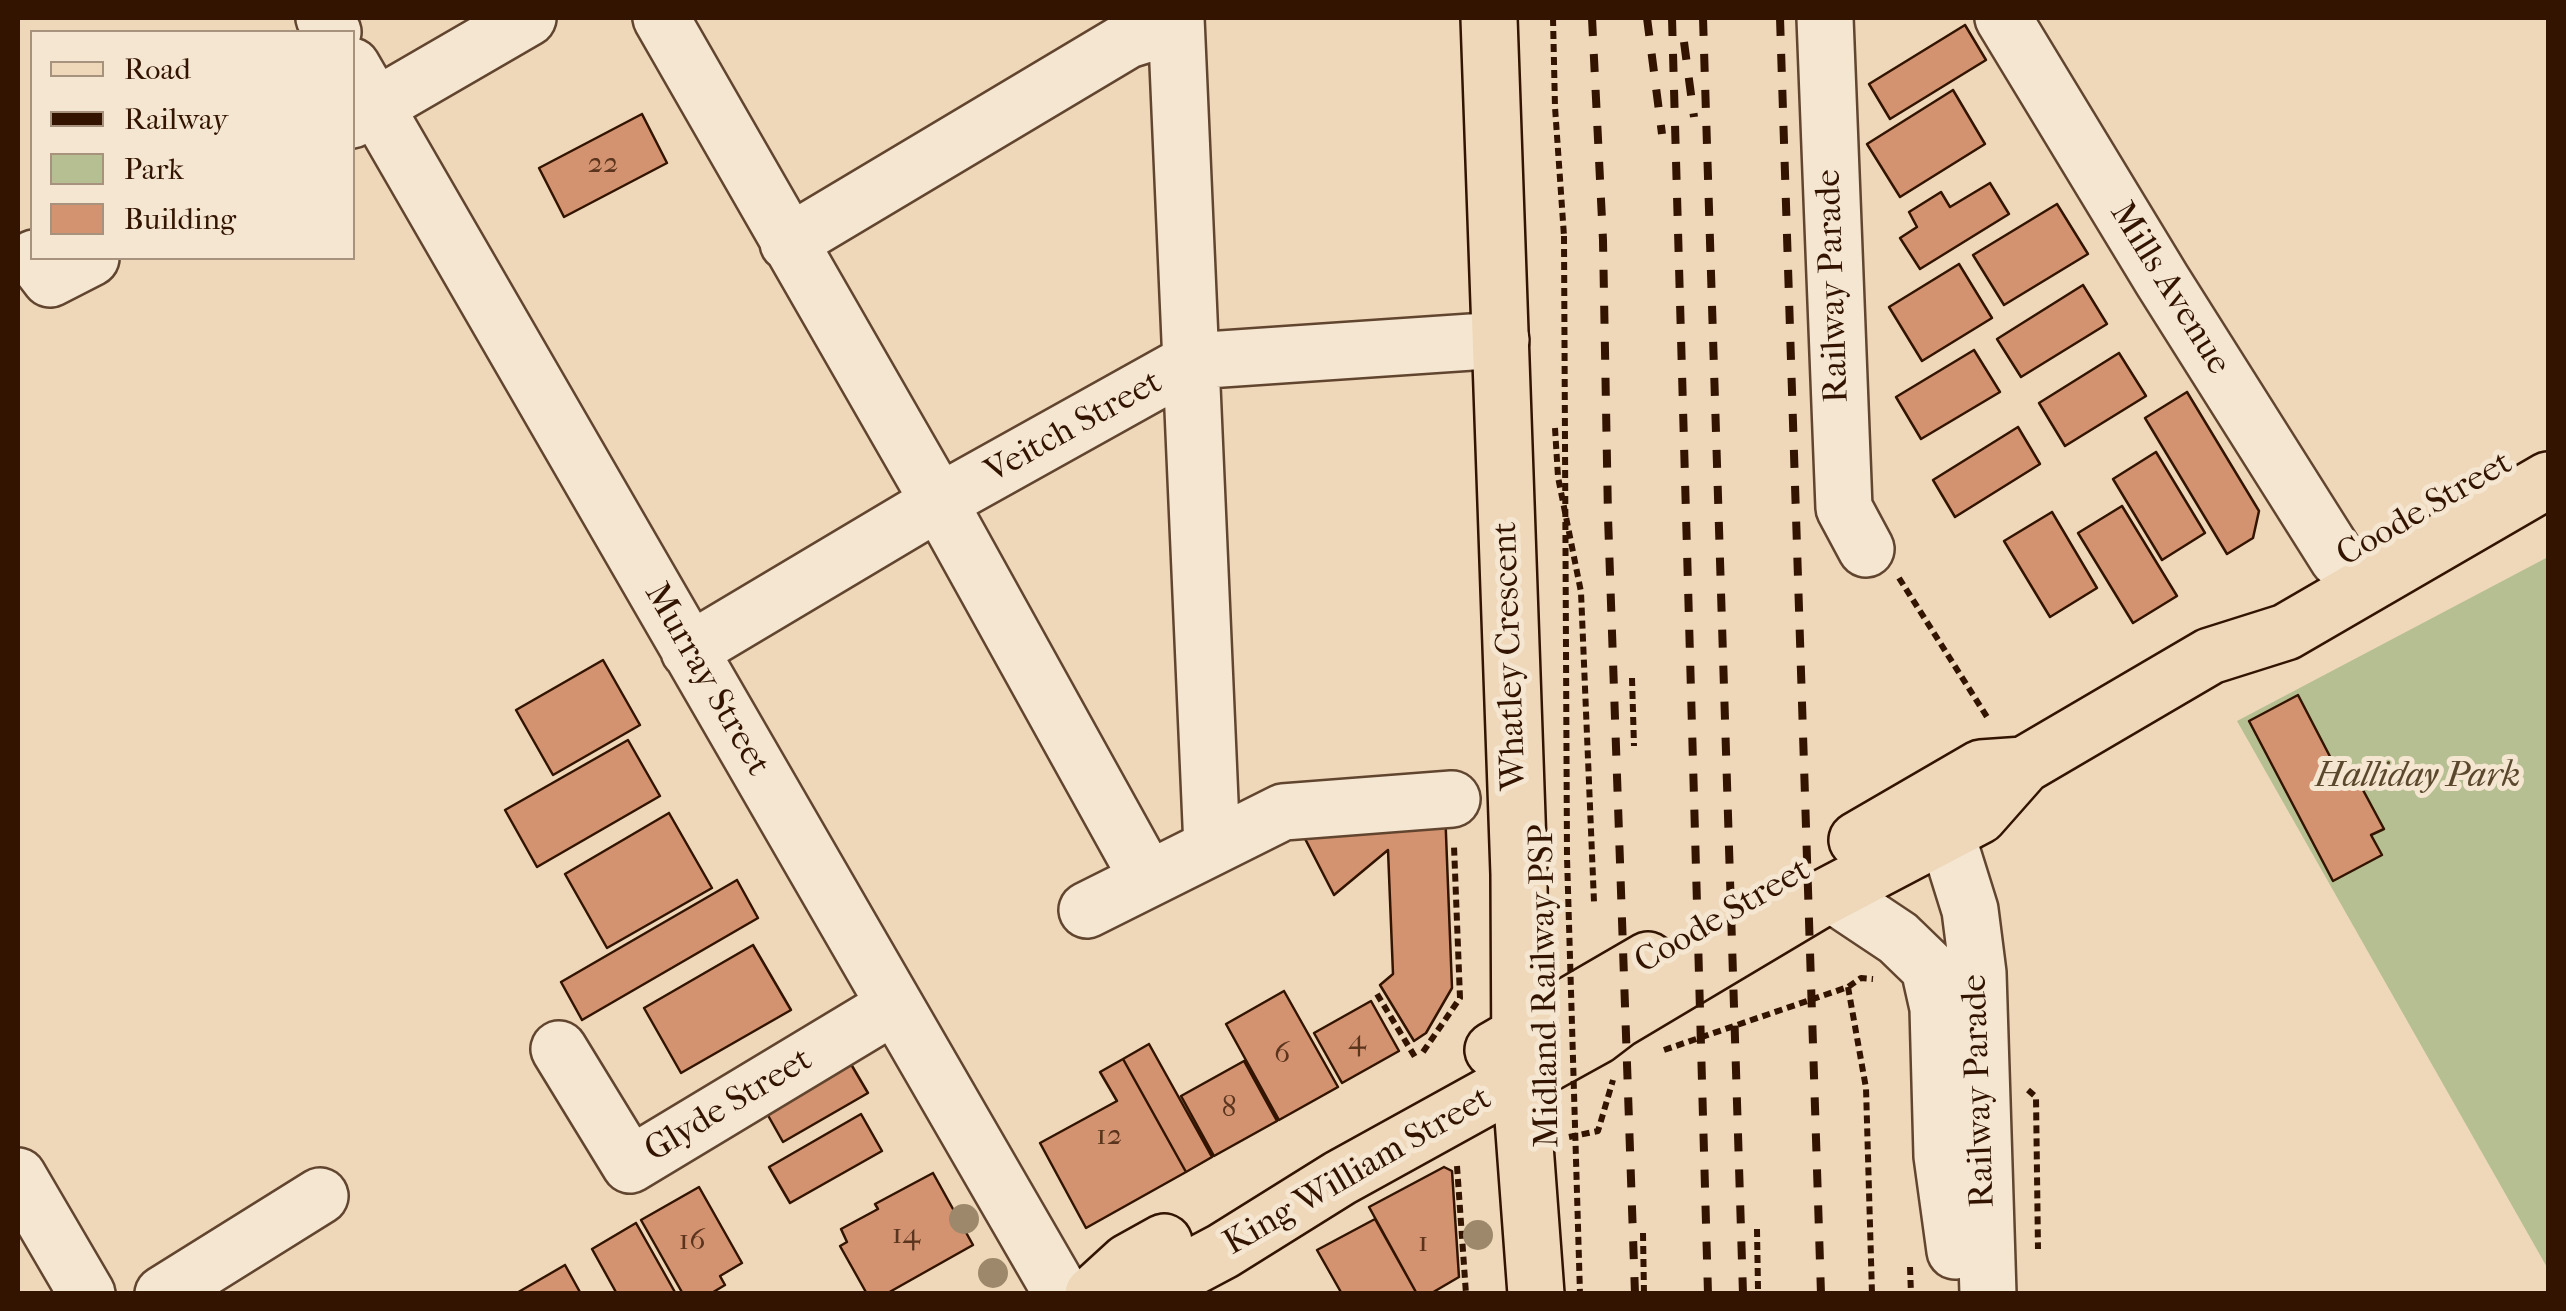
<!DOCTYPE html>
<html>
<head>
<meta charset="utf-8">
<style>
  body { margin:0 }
  #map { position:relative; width:2566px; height:1311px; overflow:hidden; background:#efd8b9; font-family:"IM FELL French Canon",serif }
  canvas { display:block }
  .frame { position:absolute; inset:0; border:20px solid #321401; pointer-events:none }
  .legend { position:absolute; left:30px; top:30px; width:325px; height:230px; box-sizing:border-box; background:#f5e6d2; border:2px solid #a7927e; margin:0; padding:12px 18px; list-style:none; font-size:30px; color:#321401 }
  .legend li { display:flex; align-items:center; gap:20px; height:50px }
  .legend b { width:50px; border:2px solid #a7927e }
</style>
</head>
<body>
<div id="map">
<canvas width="2566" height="1311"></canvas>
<div class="frame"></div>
<ul class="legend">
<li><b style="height:12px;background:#efd8b9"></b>Road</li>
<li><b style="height:12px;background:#321401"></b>Railway</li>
<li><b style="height:28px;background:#b6bf91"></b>Park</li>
<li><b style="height:28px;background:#d49370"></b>Building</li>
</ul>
</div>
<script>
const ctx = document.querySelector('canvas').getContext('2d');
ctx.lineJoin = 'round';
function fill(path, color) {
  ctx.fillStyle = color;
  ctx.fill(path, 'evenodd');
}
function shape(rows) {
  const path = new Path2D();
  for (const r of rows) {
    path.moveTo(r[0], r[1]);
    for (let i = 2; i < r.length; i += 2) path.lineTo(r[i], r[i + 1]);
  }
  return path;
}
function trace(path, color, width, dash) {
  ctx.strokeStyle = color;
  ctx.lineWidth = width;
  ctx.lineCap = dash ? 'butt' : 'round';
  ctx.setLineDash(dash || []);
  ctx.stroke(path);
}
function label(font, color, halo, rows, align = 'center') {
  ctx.font = font + ' "IM FELL French Canon",serif';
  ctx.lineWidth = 10;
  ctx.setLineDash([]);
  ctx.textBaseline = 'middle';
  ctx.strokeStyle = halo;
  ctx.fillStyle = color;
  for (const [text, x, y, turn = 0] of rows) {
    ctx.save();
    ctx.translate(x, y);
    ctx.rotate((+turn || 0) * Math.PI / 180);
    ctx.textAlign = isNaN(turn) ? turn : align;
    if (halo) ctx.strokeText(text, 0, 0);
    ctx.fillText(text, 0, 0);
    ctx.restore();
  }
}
fill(shape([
  [2548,557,2548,1269,2237,721]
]), '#b6bf91');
const building = shape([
  [1965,25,1986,60,1890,119,1869,84,1965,25],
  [1953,90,1985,144,1900,197,1867,144,1953,90],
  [642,114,667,163,564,217,539,168,642,114],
  [1990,183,2009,214,1920,269,1900,238,1917,227,1909,212,1941,192,1950,207,1990,183],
  [2057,204,2088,254,2004,305,1973,255,2057,204],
  [1959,264,1992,318,1922,361,1889,307,1959,264],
  [2083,285,2107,324,2021,377,1997,339,2083,285],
  [1974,350,2000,392,1921,439,1896,397,1974,350],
  [2119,353,2146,396,2065,446,2039,403,2119,353],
  [2187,392,2259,511,2253,538,2227,554,2145,418,2187,392],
  [2018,427,2040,464,1955,517,1933,480,2018,427],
  [2156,452,2205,533,2162,560,2113,479,2156,452],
  [2122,506,2177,596,2133,623,2078,533,2122,506],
  [2052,512,2097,588,2050,617,2004,541,2052,512],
  [603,660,640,725,553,775,516,710,603,660],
  [2298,695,2337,770,2349,764,2384,829,2371,835,2382,855,2333,881,2249,721,2298,695],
  [628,740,660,796,537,867,505,810,628,740],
  [1445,809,1452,988,1426,1033,1414,1041,1380,985,1393,974,1388,850,1334,895,1300,829,1445,809],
  [669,813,712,888,607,948,565,874,669,813],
  [737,880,758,918,582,1020,561,982,737,880],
  [753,945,791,1010,681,1073,644,1008,753,945],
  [1284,991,1338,1087,1279,1120,1226,1024,1284,991],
  [1371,1001,1399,1051,1342,1083,1314,1033,1371,1001],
  [1149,1044,1212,1157,1186,1172,1123,1059,1149,1044],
  [845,1054,868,1093,783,1142,761,1103,845,1054],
  [1123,1059,1186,1172,1086,1228,1040,1143,1117,1101,1100,1072,1123,1059],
  [1244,1061,1277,1121,1214,1156,1181,1096,1244,1061],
  [861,1114,882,1151,790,1203,769,1167,861,1114],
  [1444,1167,1452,1171,1459,1277,1430,1294,1417,1294,1369,1207,1444,1167],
  [933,1173,973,1245,886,1294,867,1294,840,1246,847,1242,841,1229,878,1209,875,1204,933,1173],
  [699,1187,742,1263,720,1276,725,1285,710,1294,683,1294,641,1220,699,1187],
  [1375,1219,1417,1294,1342,1294,1317,1250,1375,1219],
  [636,1223,676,1294,617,1294,592,1249,636,1223],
  [565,1265,581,1294,515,1294,565,1265]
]);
fill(building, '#d49370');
trace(building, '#321401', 2.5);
const minor = shape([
  [324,18,333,32],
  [661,18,939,502,1148,879],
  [1176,18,1212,847],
  [1825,18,1844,508,1866,549],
  [2003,18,2162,280,2338,559],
  [352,66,1062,1294],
  [352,120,528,18],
  [788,243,1128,40,1176,25],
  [34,258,50,279,91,258],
  [689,651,939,502,1192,361,1501,340],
  [1946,833,1970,910,1978,973,1988,1294],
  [1832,894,1898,938,1929,968,1938,1008,1942,1156,1955,1251],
  [1087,910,1283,812,1452,799],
  [559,1049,630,1165,894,1006],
  [18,1176,87,1294],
  [163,1294,320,1196]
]);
const major = shape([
  [1489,18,1519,874,1520,1078,1536,1294],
  [1857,840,1981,768,2024,765],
  [1493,1050,1648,960],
  [1093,1294,1128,1262,1164,1242],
  [1142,1294,1223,1251,1340,1178,1597,1036,1618,1020,1821,899,1979,816,2024,765,2210,656,2286,632,2548,480]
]);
trace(minor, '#61452f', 60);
trace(major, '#321401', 60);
trace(shape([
  [1553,18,1555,107,1564,236],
  [1555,428,1558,477,1581,592,1594,902],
  [1899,578,1989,720],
  [1632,678,1634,746],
  [1848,987,1866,1088,1872,1294],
  [1377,994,1415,1057],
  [1664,1050,1848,987,1861,978,1873,979],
  [1423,1052,1460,998,1454,846],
  [2028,1090,2036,1097,2038,1249],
  [1569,1137,1598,1131,1613,1080],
  [1457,1166,1466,1294],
  [1757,1229,1758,1289],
  [1643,1233,1644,1294],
  [1910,1267,1911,1294]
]), '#321401', 6, [8, 5]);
trace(minor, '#f5e6d2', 55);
trace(major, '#efd8b9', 55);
trace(shape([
  [1592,18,1603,240,1608,517,1635,1294],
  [1647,18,1662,134],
  [1672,18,1708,1294],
  [1703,18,1743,1294],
  [1780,18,1821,1294],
  [1684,42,1694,117]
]), '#321401', 8, [18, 18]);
trace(shape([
  [1564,236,1567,857,1580,1294]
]), '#321401', 6, [8, 5]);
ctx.fillStyle = '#9d886b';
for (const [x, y] of [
  [964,1219],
  [1478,1235],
  [993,1273]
]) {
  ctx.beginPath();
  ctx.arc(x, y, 15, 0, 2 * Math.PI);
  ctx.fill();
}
label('30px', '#5a341d', null, [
  ["22",603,165],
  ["4",1357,1042],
  ["6",1282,1055],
  ["8",1229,1109],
  ["12",1109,1137],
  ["14",906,1236],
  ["16",692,1242],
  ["1",1423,1244]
]);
label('35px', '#321401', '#f5e6d2', [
  ["Railway Parade",1834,286,-92],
  ["Mills Avenue",2169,289,58],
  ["Veitch Street",1074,428,-29],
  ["Coode Street",2425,510,-30],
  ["Whatley Crescent",1511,656,-92],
  ["Murray Street",706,680,60],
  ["Coode Street",1723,917,-30],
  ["Midland Railway PSP",1546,986,-91],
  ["Railway Parade",1980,1091,-92],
  ["Glyde Street",729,1106,-31],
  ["King William Street",1358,1172,-30]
]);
label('italic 35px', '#5a472c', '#f5e6d2', [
  ["Halliday Park",2418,777]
]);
</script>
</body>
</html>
